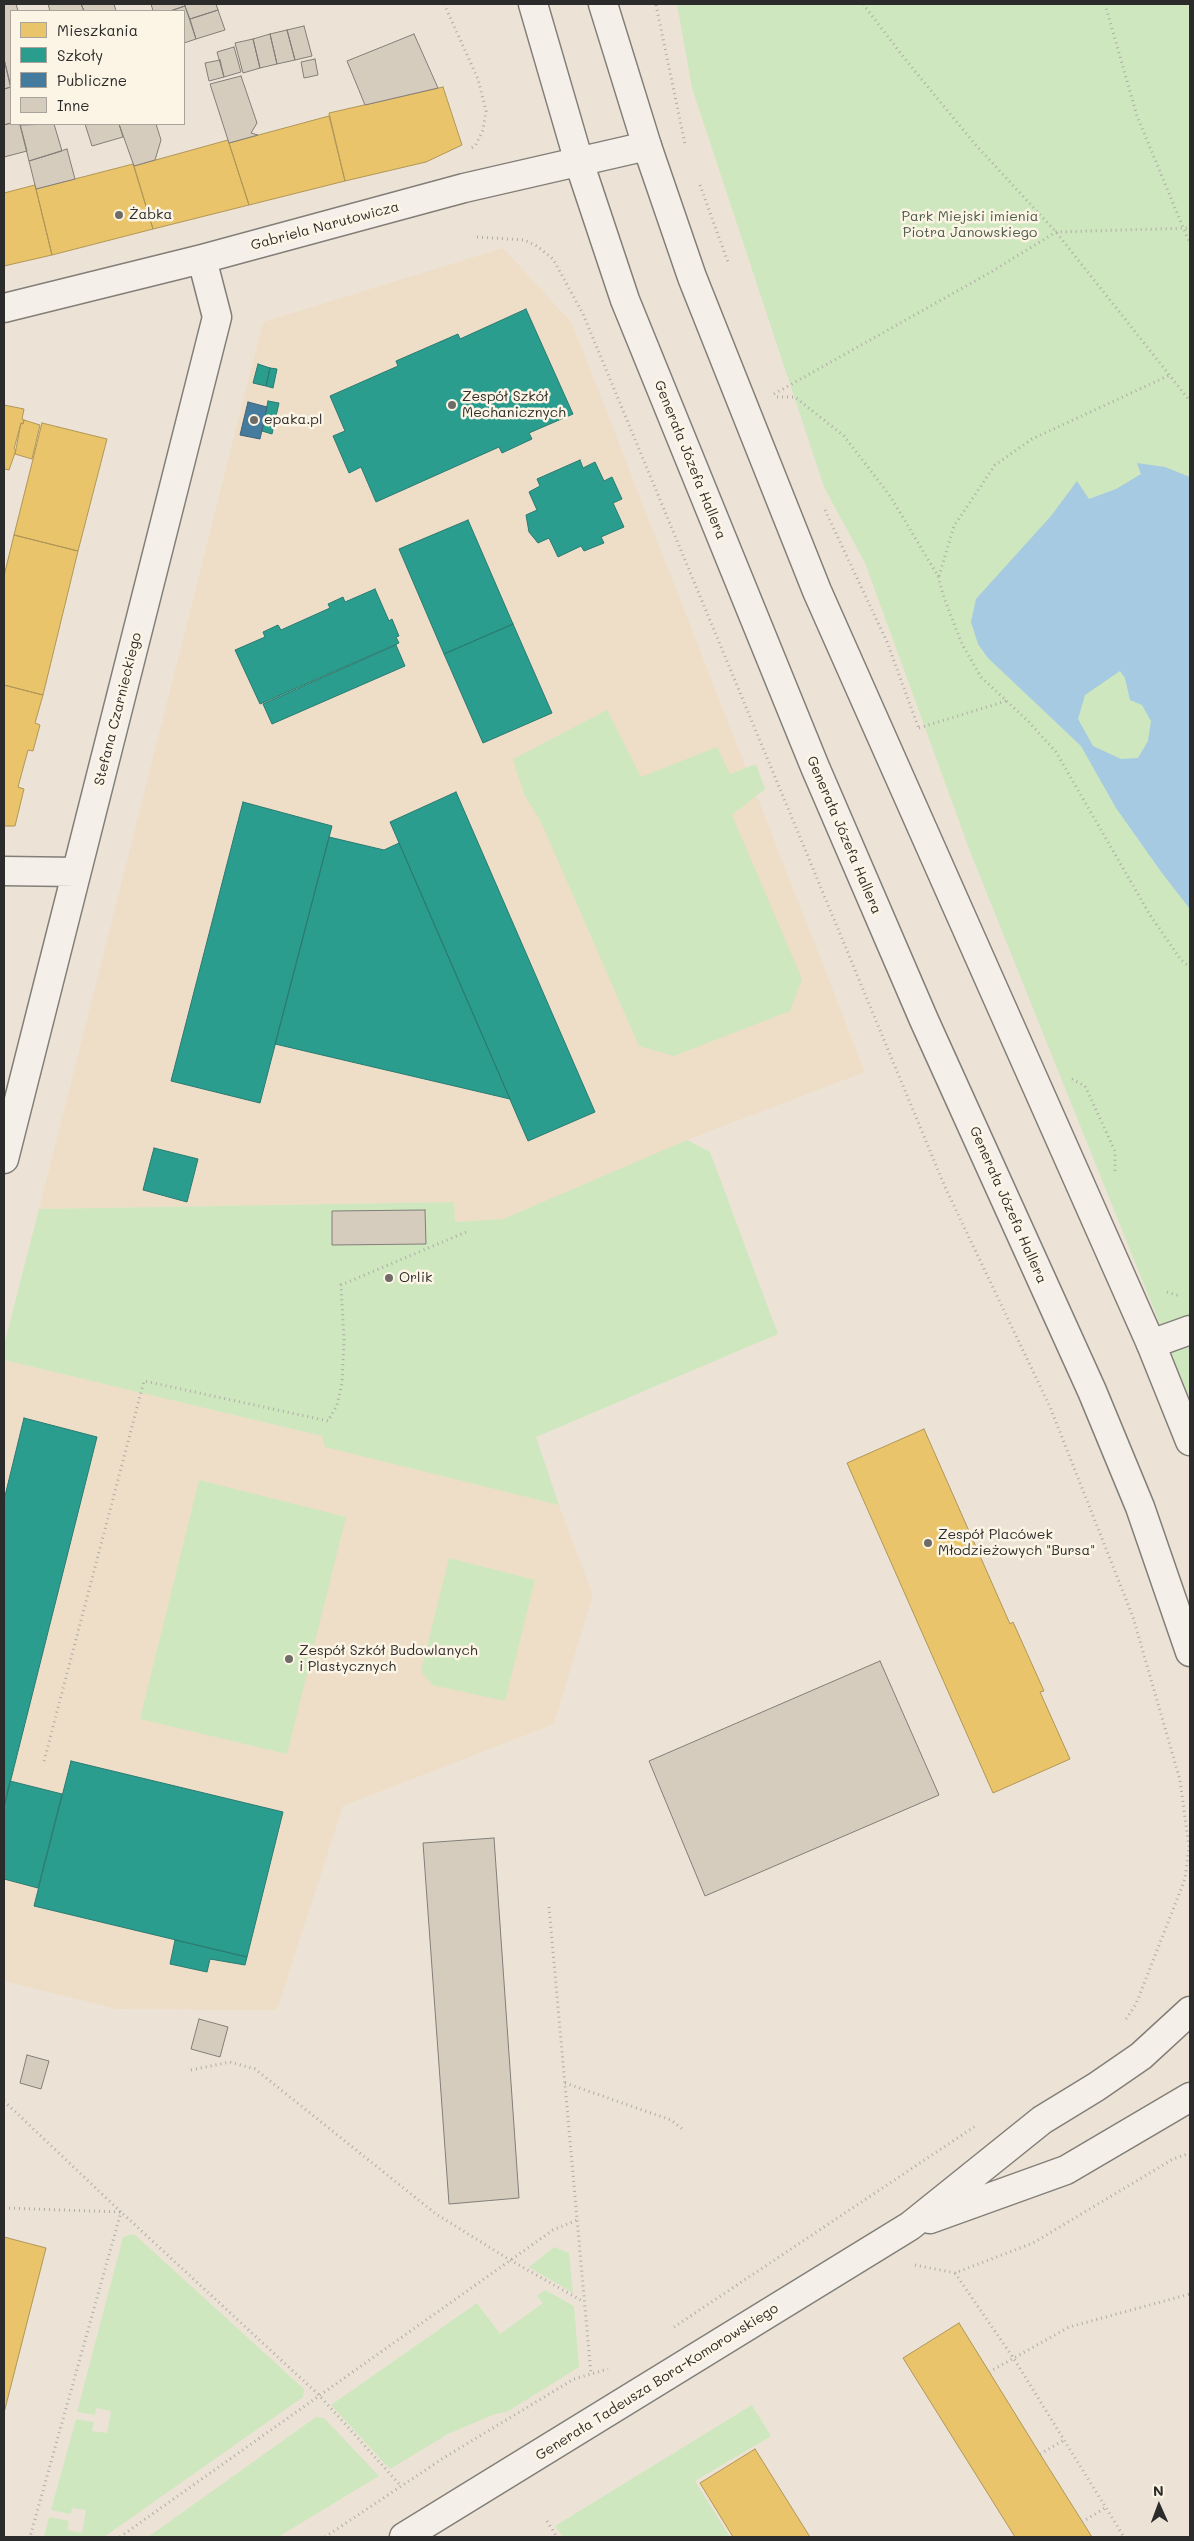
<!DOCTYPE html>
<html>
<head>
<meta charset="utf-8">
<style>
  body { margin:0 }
  #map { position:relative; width:1194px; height:2541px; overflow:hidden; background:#ece3d6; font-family:Mali,sans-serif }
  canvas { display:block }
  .frame { position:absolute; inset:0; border:5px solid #2b2b2b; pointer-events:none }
  .legend { position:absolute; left:10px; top:10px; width:175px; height:115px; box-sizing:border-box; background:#fcf5e5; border:1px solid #a8a49b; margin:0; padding:6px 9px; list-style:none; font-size:15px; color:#2b2b2b }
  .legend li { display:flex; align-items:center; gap:10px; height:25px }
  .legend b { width:25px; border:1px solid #a8a49b }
  .north { position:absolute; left:1134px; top:2481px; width:50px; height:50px; -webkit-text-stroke:4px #fcf5e5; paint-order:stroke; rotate:358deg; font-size:14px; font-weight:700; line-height:20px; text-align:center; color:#2b2b2b }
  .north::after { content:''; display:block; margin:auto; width:18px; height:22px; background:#2b2b2b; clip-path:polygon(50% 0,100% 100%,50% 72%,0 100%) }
</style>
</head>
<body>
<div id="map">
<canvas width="1194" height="2541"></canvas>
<div class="frame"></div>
<ul class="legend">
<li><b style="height:14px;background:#e9c46a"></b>Mieszkania</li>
<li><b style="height:14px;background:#2a9d8f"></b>Szkoły</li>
<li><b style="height:14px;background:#457b9d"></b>Publiczne</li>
<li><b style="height:14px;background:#d6ccbe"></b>Inne</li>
</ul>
<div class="north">N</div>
</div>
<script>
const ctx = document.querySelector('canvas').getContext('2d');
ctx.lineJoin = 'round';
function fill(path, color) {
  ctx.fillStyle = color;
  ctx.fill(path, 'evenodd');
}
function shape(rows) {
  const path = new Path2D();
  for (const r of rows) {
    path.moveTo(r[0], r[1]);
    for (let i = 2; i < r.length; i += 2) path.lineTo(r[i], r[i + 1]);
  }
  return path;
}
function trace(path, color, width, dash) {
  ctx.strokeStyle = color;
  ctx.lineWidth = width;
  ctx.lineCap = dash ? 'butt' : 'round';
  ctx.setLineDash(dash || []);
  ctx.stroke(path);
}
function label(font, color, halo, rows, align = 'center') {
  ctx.font = font + ' Mali,sans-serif';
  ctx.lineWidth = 5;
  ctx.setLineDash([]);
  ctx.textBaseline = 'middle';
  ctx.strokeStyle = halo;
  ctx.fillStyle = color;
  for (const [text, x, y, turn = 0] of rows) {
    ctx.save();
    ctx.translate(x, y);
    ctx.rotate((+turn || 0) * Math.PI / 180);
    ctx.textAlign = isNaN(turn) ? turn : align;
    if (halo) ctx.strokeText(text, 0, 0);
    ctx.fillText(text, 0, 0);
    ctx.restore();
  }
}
fill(shape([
  [503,248,572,323,865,1072,687,1140,503,1219,455,1222,454,1202,39,1209,263,322],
  [4,1360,322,1436,326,1447,559,1505,593,1595,554,1724,343,1806,277,2010,117,2009,4,1981]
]), '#eedec8');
fill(shape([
  [677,4,1190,4,1190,1399,971,854,865,563,824,487,692,88],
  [607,710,641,777,717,747,730,774,756,764,765,789,732,815,802,979,790,1011,674,1056,639,1046,541,822,524,794,513,759],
  [687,1140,710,1152,778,1334,536,1437,559,1505,325,1447,322,1436,4,1360,4,1345,39,1209,454,1202,455,1222,503,1219],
  [199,1480,346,1517,287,1754,140,1719],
  [449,1558,535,1580,505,1701,432,1685,421,1671],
  [134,2234,304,2389,303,2397,104,2537,44,2537,49,2517,69,2521,67,2530,82,2533,86,2510,72,2508,71,2514,51,2510,76,2419,94,2422,92,2431,107,2433,111,2411,96,2408,95,2415,77,2412,123,2237],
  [554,2247,569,2253,573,2293,529,2267],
  [545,2290,574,2306,579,2367,507,2412,495,2414,448,2434,390,2469,331,2405,477,2303,500,2334,543,2303,537,2296],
  [752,2405,771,2436,695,2481,730,2537,563,2537,555,2526],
  [316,2417,324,2418,379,2476,278,2537,148,2537]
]), '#cfe7be');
fill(shape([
  [1137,463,1165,467,1190,477,1190,909,1162,873,1116,808,1081,746,988,658,978,644,971,622,976,599,1051,516,1077,481,1089,499,1116,489,1141,474],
  [1120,671,1125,678,1130,700,1142,705,1151,721,1148,741,1138,758,1121,759,1093,746,1078,719,1085,695]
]), '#a5cae1');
const homes = shape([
  [443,87,462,145,426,162,345,181,329,113,443,87],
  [329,116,345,181,249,205,229,143,329,116],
  [228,140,249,205,153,229,134,166,228,140],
  [133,164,153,229,52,255,36,189,133,164],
  [35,185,52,255,4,266,4,193,35,185],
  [4,405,24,409,22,419,24,420,23,424,21,423,14,449,16,450,9,470,4,469,4,405],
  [24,420,40,425,32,459,15,454,21,423,23,424,24,420],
  [42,423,107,439,78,551,14,535,42,423],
  [14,535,78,551,43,695,4,685,4,576,14,535],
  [4,685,43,695,35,723,40,725,33,751,28,750,18,787,24,789,15,826,4,826,4,685],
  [924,1429,1010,1624,1013,1622,1044,1691,1040,1692,1070,1759,993,1793,847,1463,924,1429],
  [4,2237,46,2248,4,2413,4,2237],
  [959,2323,1040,2454,1092,2537,1015,2537,903,2358,959,2323],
  [755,2449,810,2537,733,2537,700,2483,755,2449]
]);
fill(homes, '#e9c46a');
trace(homes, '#b09657', 1);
const schools = shape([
  [526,309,573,414,529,433,532,439,502,453,499,447,376,502,361,467,349,473,333,436,345,431,330,396,398,366,396,361,458,334,460,339,526,309],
  [258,364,270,368,266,386,253,383,258,364],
  [270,368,277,369,273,388,266,386,270,368],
  [268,401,279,403,272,434,262,431,268,401],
  [580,460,583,468,595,462,604,481,612,477,622,499,613,503,624,527,601,537,604,543,584,551,581,546,558,557,549,538,538,543,529,532,526,515,537,510,529,492,540,486,537,479,580,460],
  [468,520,513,624,444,654,399,549,468,520],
  [375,589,389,621,392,619,399,636,396,637,399,643,260,704,235,650,265,637,263,632,278,625,281,630,330,608,328,604,343,597,345,602,375,589],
  [513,624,552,713,483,743,444,654,513,624],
  [396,645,405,666,272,724,263,704,396,645],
  [456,792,595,1112,528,1141,390,822,456,792],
  [243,802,332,826,260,1103,171,1081,243,802],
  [329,837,384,850,399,843,510,1099,275,1044,329,837],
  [154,1148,198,1159,187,1202,143,1190,154,1148],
  [24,1418,97,1437,4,1807,4,1500,24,1418],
  [71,1761,283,1812,247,1957,34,1906,71,1761],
  [10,1781,62,1794,38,1888,4,1879,4,1807,10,1781],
  [175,1940,247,1957,245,1965,210,1959,207,1972,170,1964,175,1940]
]);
fill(schools, '#2a9d8f');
trace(schools, '#2a7b71', 1);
const public = shape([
  [248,402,267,407,260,439,240,435,248,402]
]);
fill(public, '#457b9d');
trace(public, '#3d637b', 1);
const building = shape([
  [4,4,16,4,18,11,11,11,11,89,4,59,4,4],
  [48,4,81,4,84,11,50,11,48,4],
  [81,4,114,4,116,11,84,11,81,4],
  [151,4,184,4,185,6,170,11,153,11,151,4],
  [184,4,216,4,218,10,190,19,184,4],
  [185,6,196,39,184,43,184,11,170,11,185,6],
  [218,10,225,30,196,39,190,19,218,10],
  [304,26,312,56,295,60,287,30,304,26],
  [287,30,295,60,277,64,270,34,287,30],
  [270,34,277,64,260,68,253,39,270,34],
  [414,34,438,88,365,105,347,61,414,34],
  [253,39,260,68,243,73,235,43,253,39],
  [234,47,241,72,224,77,217,52,234,47],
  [4,59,11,87,4,89,4,59],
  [315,59,318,75,304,78,301,62,315,59],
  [220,60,224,77,209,81,205,63,220,60],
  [241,76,257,123,251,133,258,135,229,143,210,84,241,76],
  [11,87,11,123,4,125,4,89,11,87],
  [11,123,20,124,27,151,4,157,4,125,11,123],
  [54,124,62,151,29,161,20,125,54,124],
  [85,124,119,124,123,137,92,146,85,124],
  [119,124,156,124,161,140,155,160,134,166,119,124],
  [67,149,75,179,36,189,29,161,67,149],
  [425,1210,426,1244,332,1245,332,1211,425,1210],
  [880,1661,939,1795,705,1896,649,1761,880,1661],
  [494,1838,519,2198,449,2204,423,1843,494,1838],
  [199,2019,228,2027,220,2057,191,2049,199,2019],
  [27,2055,49,2061,41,2089,20,2083,27,2055]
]);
fill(building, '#d6ccbe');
trace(building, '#827e78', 1);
const minor = shape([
  [4,308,202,259,464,188,647,146],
  [4,871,76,872],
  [4,1159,217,317,202,259],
  [1151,1344,1190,1330],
  [930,2219,1066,2170,1190,2097],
  [404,2537,910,2226,1042,2120,1096,2087,1141,2056,1190,2011]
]);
const major = shape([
  [533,4,579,162,625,300,815,767,924,1020,1092,1391,1140,1507,1190,1652],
  [603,4,647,146,692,277,817,591,1151,1344,1190,1441]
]);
trace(minor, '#827e78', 31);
trace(major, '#827e78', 31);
trace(shape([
  [444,4,478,79,486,111,483,130,475,146,469,149],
  [863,4,905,59,974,143,1056,232,1190,401],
  [1105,4,1137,116,1190,244],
  [656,5,685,144],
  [700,185,729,265],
  [477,237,524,240,537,246,553,259,583,314,945,1187,1050,1407,1133,1617,1180,1780,1189,1847,1185,1879,1136,2004,1124,2022],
  [774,394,991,272,1056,232,1190,228],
  [777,397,795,397,844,436,890,496,938,576,944,598,962,644,981,677,1028,721,1056,752,1150,915,1181,960,1190,967],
  [825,510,887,642,919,729],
  [939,576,954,526,995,465,1032,439,1170,375],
  [919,728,1006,701],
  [1072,1079,1085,1086,1115,1151,1115,1174],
  [1167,1292,1180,1296],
  [44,1761,144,1381,328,1421,337,1405,342,1383,344,1340,341,1285,466,1232],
  [549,1907,591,2374],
  [191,2070,230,2062,255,2069,436,2214,510,2260,584,2302],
  [565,2083,671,2120,685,2131],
  [4,2101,121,2212,30,2537],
  [4,2208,121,2212,319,2395,401,2486],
  [915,2265,955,2273,1033,2243,1173,2159,1190,2153],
  [955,2273,1014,2359,1124,2537],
  [674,2327,977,2125],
  [989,2372,1069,2327,1190,2294],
  [1040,2454,1064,2440],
  [547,2521,557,2537],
  [1082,2522,1105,2508],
  [120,2537,553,2230,577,2220],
  [325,2537,445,2457,574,2379,608,2369]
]), '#afaca7', 3, [1, 4]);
trace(minor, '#f4f0e9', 28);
trace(major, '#f4f0e9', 28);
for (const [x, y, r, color] of [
  [119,215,5,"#6f6b67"],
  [452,405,5,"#6f6b67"],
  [254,420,5,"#6f6b67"],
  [389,1278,5,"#6f6b67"],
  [928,1543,5,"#6f6b67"],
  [289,1659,5,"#6f6b67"]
]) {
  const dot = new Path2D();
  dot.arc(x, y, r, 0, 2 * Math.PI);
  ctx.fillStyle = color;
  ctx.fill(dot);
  trace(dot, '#fcf5e5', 2);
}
label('14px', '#2b2b2b', '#fcf5e5', [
  ["Żabka",129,215],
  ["Zespół Szkół",462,397],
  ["Mechanicznych",462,413],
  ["epaka.pl",264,420],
  ["Orlik",399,1278],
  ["Zespół Placówek",938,1535],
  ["Młodzieżowych \"Bursa\"",938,1551],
  ["Zespół Szkół Budowlanych",299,1651],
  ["i Plastycznych",299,1667]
], 'left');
label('14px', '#4e5b4b', '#fcf5e5', [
  ["Park Miejski imienia",970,217],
  ["Piotra Janowskiego",970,233]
]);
label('14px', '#2b2b2b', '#fcf5e5', [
  ["Gabriela Narutowicza",325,226,-15],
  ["Generała Józefa Hallera",690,460,68],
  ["Stefana Czarnieckiego",118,709,-76],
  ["Generała Józefa Hallera",844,835,67],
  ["Generała Józefa Hallera",1008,1205,66],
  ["Generała Tadeusza Bora-Komorowskiego",657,2382,-32]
]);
</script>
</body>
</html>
